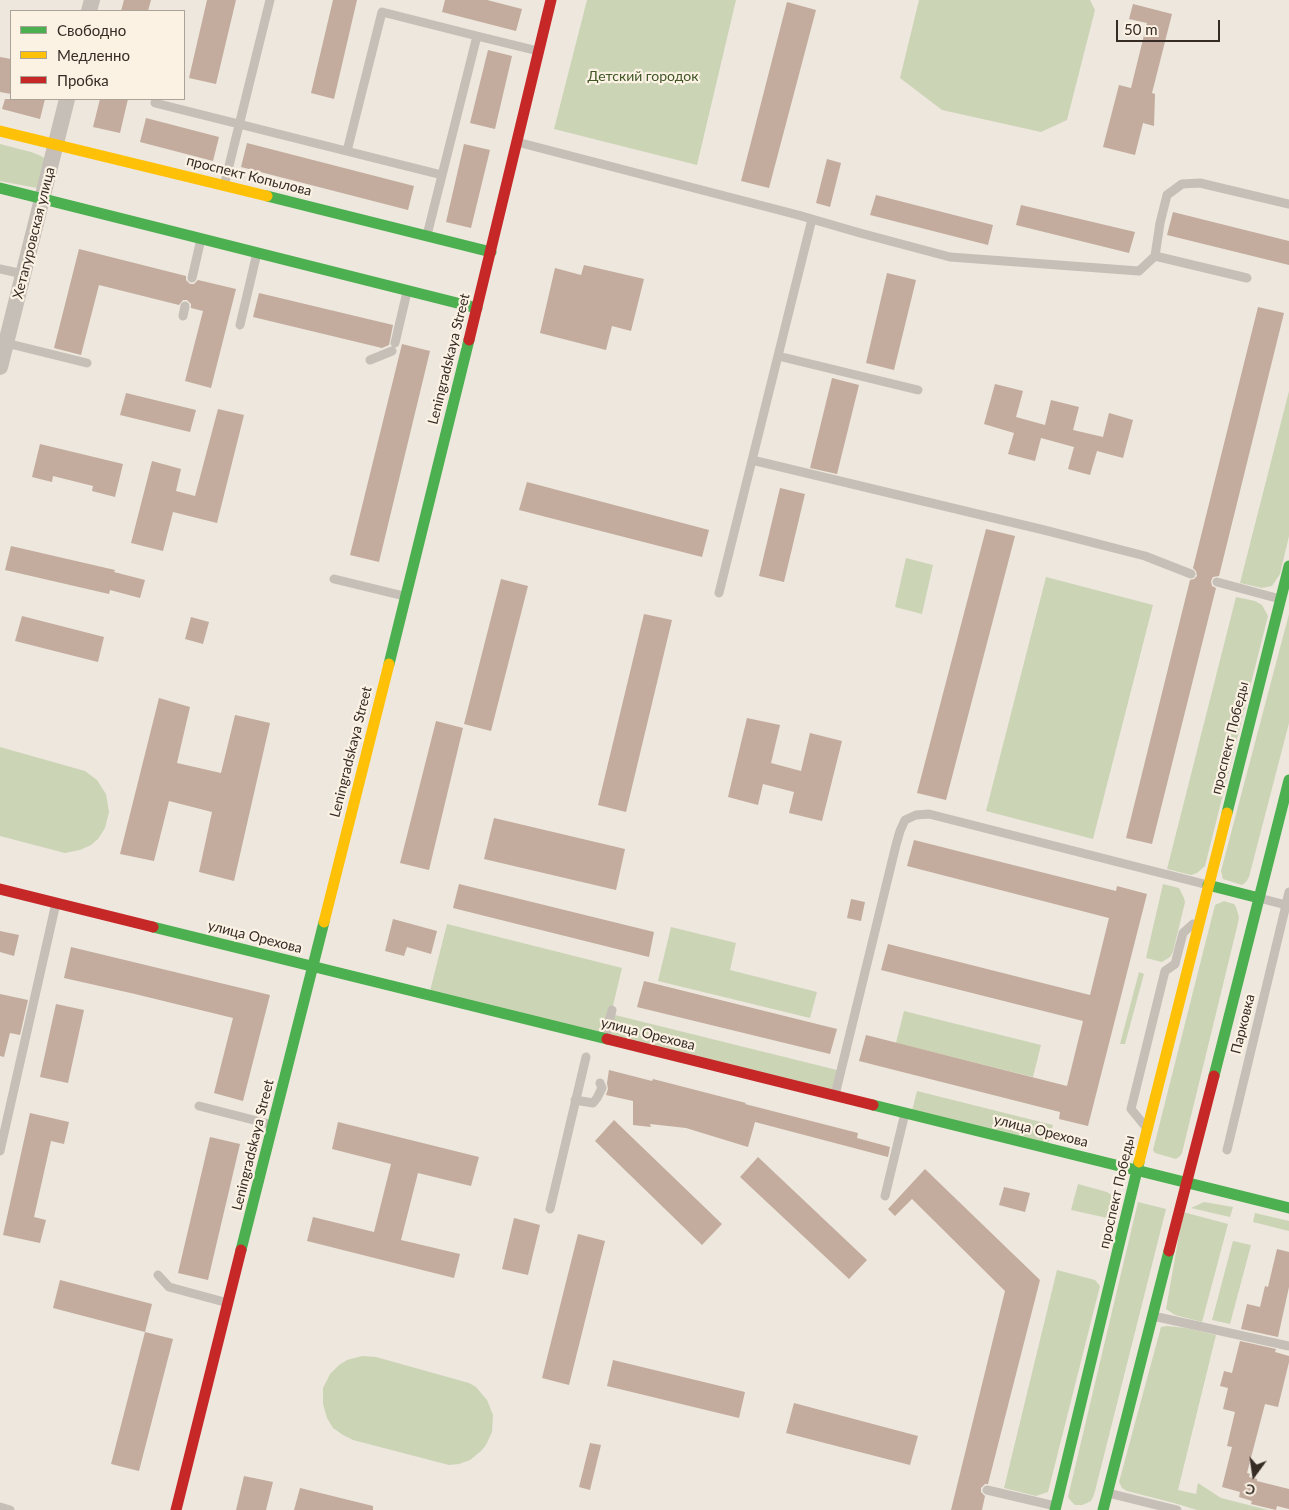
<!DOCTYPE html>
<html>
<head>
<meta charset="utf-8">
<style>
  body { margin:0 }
  #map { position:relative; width:1289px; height:1510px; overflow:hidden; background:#ede7dd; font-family:Lato,sans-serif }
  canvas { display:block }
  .legend { position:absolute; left:10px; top:10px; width:175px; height:90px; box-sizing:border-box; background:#fbf2e4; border:1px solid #aca398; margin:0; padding:6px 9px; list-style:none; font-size:15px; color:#362c25 }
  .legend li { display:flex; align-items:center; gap:10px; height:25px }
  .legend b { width:25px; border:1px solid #aca398 }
  .north { position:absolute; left:1229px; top:1450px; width:50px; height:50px; -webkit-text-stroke:4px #fbf2e4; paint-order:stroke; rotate:194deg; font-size:14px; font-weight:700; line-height:20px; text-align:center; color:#362c25 }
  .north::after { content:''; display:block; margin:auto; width:18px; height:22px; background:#362c25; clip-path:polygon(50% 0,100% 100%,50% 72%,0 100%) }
  .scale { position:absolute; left:1116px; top:20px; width:104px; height:22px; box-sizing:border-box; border:2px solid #362c25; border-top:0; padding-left:6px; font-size:15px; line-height:18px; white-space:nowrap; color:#362c25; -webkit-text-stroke:4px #fbf2e4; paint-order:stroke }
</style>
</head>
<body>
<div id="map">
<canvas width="1289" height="1510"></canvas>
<ul class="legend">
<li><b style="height:6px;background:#4caf50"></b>Свободно</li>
<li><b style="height:6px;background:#ffc107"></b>Медленно</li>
<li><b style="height:6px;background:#c62828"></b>Пробка</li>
</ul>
<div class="north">С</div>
<div class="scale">50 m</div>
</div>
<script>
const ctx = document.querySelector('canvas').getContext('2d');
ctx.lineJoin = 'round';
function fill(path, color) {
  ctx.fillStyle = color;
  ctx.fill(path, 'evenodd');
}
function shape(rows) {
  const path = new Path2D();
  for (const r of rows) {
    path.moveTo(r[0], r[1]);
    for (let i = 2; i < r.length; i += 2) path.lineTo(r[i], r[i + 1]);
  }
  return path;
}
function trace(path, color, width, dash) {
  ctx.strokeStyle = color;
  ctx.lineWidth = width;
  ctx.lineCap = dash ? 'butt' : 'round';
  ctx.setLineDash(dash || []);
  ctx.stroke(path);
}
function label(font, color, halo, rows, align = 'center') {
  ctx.font = font + ' Lato,sans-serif';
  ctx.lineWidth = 4.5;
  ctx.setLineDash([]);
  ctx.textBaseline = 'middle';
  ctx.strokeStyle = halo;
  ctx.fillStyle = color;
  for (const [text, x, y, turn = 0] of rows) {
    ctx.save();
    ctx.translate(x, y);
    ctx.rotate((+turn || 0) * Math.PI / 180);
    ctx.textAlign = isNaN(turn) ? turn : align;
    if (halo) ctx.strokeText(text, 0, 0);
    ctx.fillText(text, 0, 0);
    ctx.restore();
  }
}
fill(shape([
  [587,0,736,0,697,165,554,129],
  [919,0,1090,0,1095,10,1067,120,1041,132,942,110,900,78],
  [0,144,31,152,41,156,46,159,37,188,0,181],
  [1289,391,1289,536,1280,574,1272,586,1262,588,1240,583],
  [906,558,933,565,922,614,895,607],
  [1046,577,1153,605,1093,839,986,811],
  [1236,597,1255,601,1262,605,1268,616,1205,866,1197,873,1191,875,1167,869],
  [1289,614,1289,723,1249,877,1246,882,1242,885,1223,879,1221,871],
  [0,747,85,771,97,780,106,794,109,812,105,828,98,839,91,845,80,850,65,853,0,836],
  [1163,884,1179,888,1184,898,1185,902,1173,952,1170,957,1162,962,1146,958],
  [1224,901,1234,904,1236,907,1239,917,1238,923,1182,1153,1180,1156,1176,1159,1155,1153,1153,1150,1215,905],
  [447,924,622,968,611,1014,837,1070,832,1091,429,995],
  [671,927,736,943,730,970,817,992,810,1018,658,981],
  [1139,972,1144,974,1125,1044,1120,1044],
  [904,1011,1041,1045,1033,1077,896,1043],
  [917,1091,1053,1125,1048,1144,912,1111],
  [1078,1184,1107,1192,1116,1198,1118,1201,1115,1218,1112,1219,1071,1210],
  [1138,1202,1166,1209,1094,1495,1091,1501,1087,1503,1082,1505,1075,1505,1070,1500,1068,1497],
  [1204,1202,1233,1207,1230,1217,1191,1208],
  [1183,1212,1228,1224,1202,1322,1175,1315,1166,1309],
  [1255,1213,1289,1221,1289,1231,1253,1222],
  [1233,1241,1251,1245,1230,1324,1212,1320],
  [1057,1270,1095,1280,1100,1286,1048,1492,1036,1496,1004,1488],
  [1167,1326,1186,1328,1216,1335,1178,1490,1196,1494,1198,1483,1221,1498,1268,1510,1197,1510,1174,1503,1127,1491,1122,1488,1119,1482,1161,1327],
  [362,1356,376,1357,469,1383,476,1387,487,1400,493,1415,492,1432,486,1445,481,1451,470,1460,459,1464,449,1465,353,1440,343,1435,333,1428,327,1418,323,1404,323,1388,330,1374,339,1365,347,1360]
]), '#ccd4b6');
fill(shape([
  [124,0,151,0,148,11,121,11],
  [207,0,236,0,216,84,189,78],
  [333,0,357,0,334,99,311,93],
  [445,0,487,0,522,9,516,31,442,12],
  [787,2,816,10,769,188,741,181],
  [1133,4,1172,14,1152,93,1155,94,1154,126,1143,123,1135,155,1103,147,1119,85,1131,88,1147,23,1129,19],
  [488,50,512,56,495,129,470,123],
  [0,57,11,59,11,94,0,92],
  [5,99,45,99,40,119,2,109],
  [100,99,128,99,120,133,93,127],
  [146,118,219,137,213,161,140,142],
  [247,143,414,186,408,210,241,167],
  [464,144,490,150,471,228,446,222],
  [827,159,841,163,830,207,816,203],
  [876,195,993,225,988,245,870,215],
  [1021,205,1135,232,1129,253,1016,225],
  [1173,212,1289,241,1289,265,1167,235],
  [79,249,186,276,186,280,190,284,194,284,198,280,236,289,211,388,185,381,203,311,191,308,191,304,187,300,183,300,179,305,99,285,81,355,54,348],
  [584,265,644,279,631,331,612,326,606,350,540,333,555,268,581,275],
  [887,273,916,280,894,370,866,363],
  [259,293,393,325,389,345,382,348,253,317],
  [1258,307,1284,313,1219,576,1213,577,1211,581,1212,586,1216,588,1152,844,1126,838,1190,580,1194,579,1197,576,1196,571,1193,568],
  [402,344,430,351,379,562,350,555],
  [832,378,859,385,837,474,810,468],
  [995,384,1023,391,1016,417,1045,425,1051,400,1079,407,1073,430,1103,437,1109,413,1133,420,1123,458,1097,451,1090,475,1068,469,1074,447,1041,438,1035,461,1008,454,1014,433,984,424],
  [126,393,196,410,190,432,120,415],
  [218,409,244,415,217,523,173,512,163,551,131,543,152,461,181,469,176,491,195,496],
  [40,444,123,464,115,497,92,491,93,486,53,476,52,482,32,477],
  [527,482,709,530,702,557,519,510],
  [780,488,805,494,784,582,759,576],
  [986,529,1015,536,946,800,917,793],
  [11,546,115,570,114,572,145,580,140,598,110,590,109,594,5,570],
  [501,579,528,586,491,731,464,724],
  [644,614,672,620,626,812,598,805],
  [22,616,104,637,98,662,15,641],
  [191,617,209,622,203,644,185,639],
  [159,698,190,707,177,763,221,773,235,715,270,723,234,881,199,872,212,812,169,801,154,861,120,854],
  [747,718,780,725,771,763,801,771,810,733,842,741,822,821,789,813,794,792,763,784,758,805,728,797],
  [436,721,463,728,429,870,400,863],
  [494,818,625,849,616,890,484,859],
  [914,840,1116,891,1117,886,1147,894,1088,1126,1059,1119,1060,1112,859,1061,866,1035,1067,1086,1083,1021,881,970,888,944,1090,995,1109,918,907,866],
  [459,884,654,932,649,957,453,908],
  [851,899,865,902,861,921,847,918],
  [393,919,437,931,431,954,407,947,404,956,385,951],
  [0,931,19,935,14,956,0,952],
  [71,947,270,995,243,1101,214,1093,233,1018,135,994,64,978],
  [644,981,837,1029,830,1054,637,1007],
  [0,994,28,1000,20,1035,10,1033,4,1057,0,1056],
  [56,1004,84,1010,68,1083,40,1077],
  [609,1070,652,1081,653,1079,746,1103,745,1104,858,1133,857,1138,890,1147,888,1157,755,1122,748,1147,686,1128,650,1124,651,1127,633,1125,633,1101,606,1095,608,1089,607,1083],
  [30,1113,69,1122,64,1144,51,1141,34,1217,46,1220,40,1243,3,1235],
  [614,1120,722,1224,702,1245,595,1141],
  [338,1122,479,1157,471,1186,418,1173,401,1240,460,1254,454,1278,307,1241,313,1217,374,1232,391,1164,332,1149],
  [210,1137,240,1144,208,1280,178,1273],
  [758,1157,867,1260,849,1279,740,1177],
  [925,1169,1040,1280,988,1484,985,1484,981,1488,981,1492,985,1496,982,1510,951,1510,1005,1291,912,1199,895,1216,888,1209],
  [1004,1187,1030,1193,1025,1212,999,1205],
  [514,1218,540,1225,528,1275,502,1269],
  [578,1234,605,1241,569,1385,542,1378],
  [1277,1249,1289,1252,1289,1287,1278,1337,1241,1329,1247,1304,1260,1307,1265,1286,1268,1287],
  [60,1280,152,1304,145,1332,53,1308],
  [145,1332,173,1339,139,1471,111,1464],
  [1240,1341,1276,1349,1275,1352,1289,1356,1289,1362,1278,1407,1265,1404,1247,1473,1250,1474,1249,1477,1257,1479,1257,1481,1289,1489,1289,1509,1277,1506,1276,1510,1251,1504,1252,1501,1239,1497,1240,1492,1222,1487,1232,1447,1227,1446,1235,1412,1223,1409,1228,1388,1220,1386,1224,1371,1232,1373],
  [613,1360,745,1392,739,1418,607,1386],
  [794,1403,918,1436,910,1465,786,1433],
  [590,1443,601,1445,590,1490,579,1487],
  [244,1476,273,1482,266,1510,236,1510],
  [300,1488,373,1506,373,1510,294,1510]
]), '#c3ac9d');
trace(shape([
  [477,36,538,51],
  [156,99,155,103,442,175],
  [517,142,798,215,860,233,950,257,1139,271,1155,256],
  [347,151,382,12,477,36,427,235],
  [224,186,270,0],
  [0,269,23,274],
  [192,278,201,239],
  [1247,278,1155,256,1160,223,1167,195,1182,184,1200,183,1289,204],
  [183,316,185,306],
  [240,325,257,253],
  [6,343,87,363],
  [395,343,407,292],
  [778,356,918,390],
  [370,360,392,351],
  [752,460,1044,530,1145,556,1191,574],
  [334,579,404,596],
  [1217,582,1280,599],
  [719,593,812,219],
  [1259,898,1286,905,1289,892],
  [605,1039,612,1010],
  [835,1095,896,845,900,831,905,820,916,815,929,814,1208,885],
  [575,1100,593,1103,597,1098,602,1088,600,1083],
  [199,1106,273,1125],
  [1145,1126,1131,1109,1165,971,1175,964,1183,933,1193,924],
  [1227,1150,1286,905],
  [0,1151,56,903],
  [885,1196,905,1113],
  [550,1209,586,1057],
  [158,1275,169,1287,228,1303],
  [1153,1316,1289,1346],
  [987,1490,1055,1506],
  [1108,1493,1177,1510],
  [0,1507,10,1510]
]), '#c5bfb7', 9);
trace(shape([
  [89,11,92,0],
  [0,367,67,99]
]), '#c5bfb7', 16);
trace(shape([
  [0,188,477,308],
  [267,196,491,252],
  [389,664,469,340],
  [1227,813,1289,566],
  [1208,885,1259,898],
  [153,927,607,1039],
  [1214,1076,1289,780],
  [873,1105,1289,1208],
  [241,1250,324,922],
  [1055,1510,1139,1162],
  [1103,1510,1169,1251]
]), '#4caf50', 11);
trace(shape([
  [0,131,267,196],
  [324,922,389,664],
  [1139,1162,1227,813]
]), '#ffc107', 11);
trace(shape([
  [469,340,551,0],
  [0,889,153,927],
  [607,1039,873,1105],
  [1169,1251,1214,1076],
  [176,1510,241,1250]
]), '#c62828', 11);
label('14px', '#415727', '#fbf2e4', [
  ["Детский городок",643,76]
]);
label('14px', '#362c25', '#fbf2e4', [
  ["проспект Копылова",249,176,14],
  ["Хетагуровская улица",34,233,-76],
  ["Leningradskaya Street",449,359,-76],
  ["проспект Победы",1230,738,-76],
  ["Leningradskaya Street",351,752,-76],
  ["улица Орехова",255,937,14],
  ["Парковка",1243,1024,-76],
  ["улица Орехова",648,1034,14],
  ["улица Орехова",1041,1131,14],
  ["Leningradskaya Street",253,1145,-76],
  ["проспект Победы",1117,1192,-77]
]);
</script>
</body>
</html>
